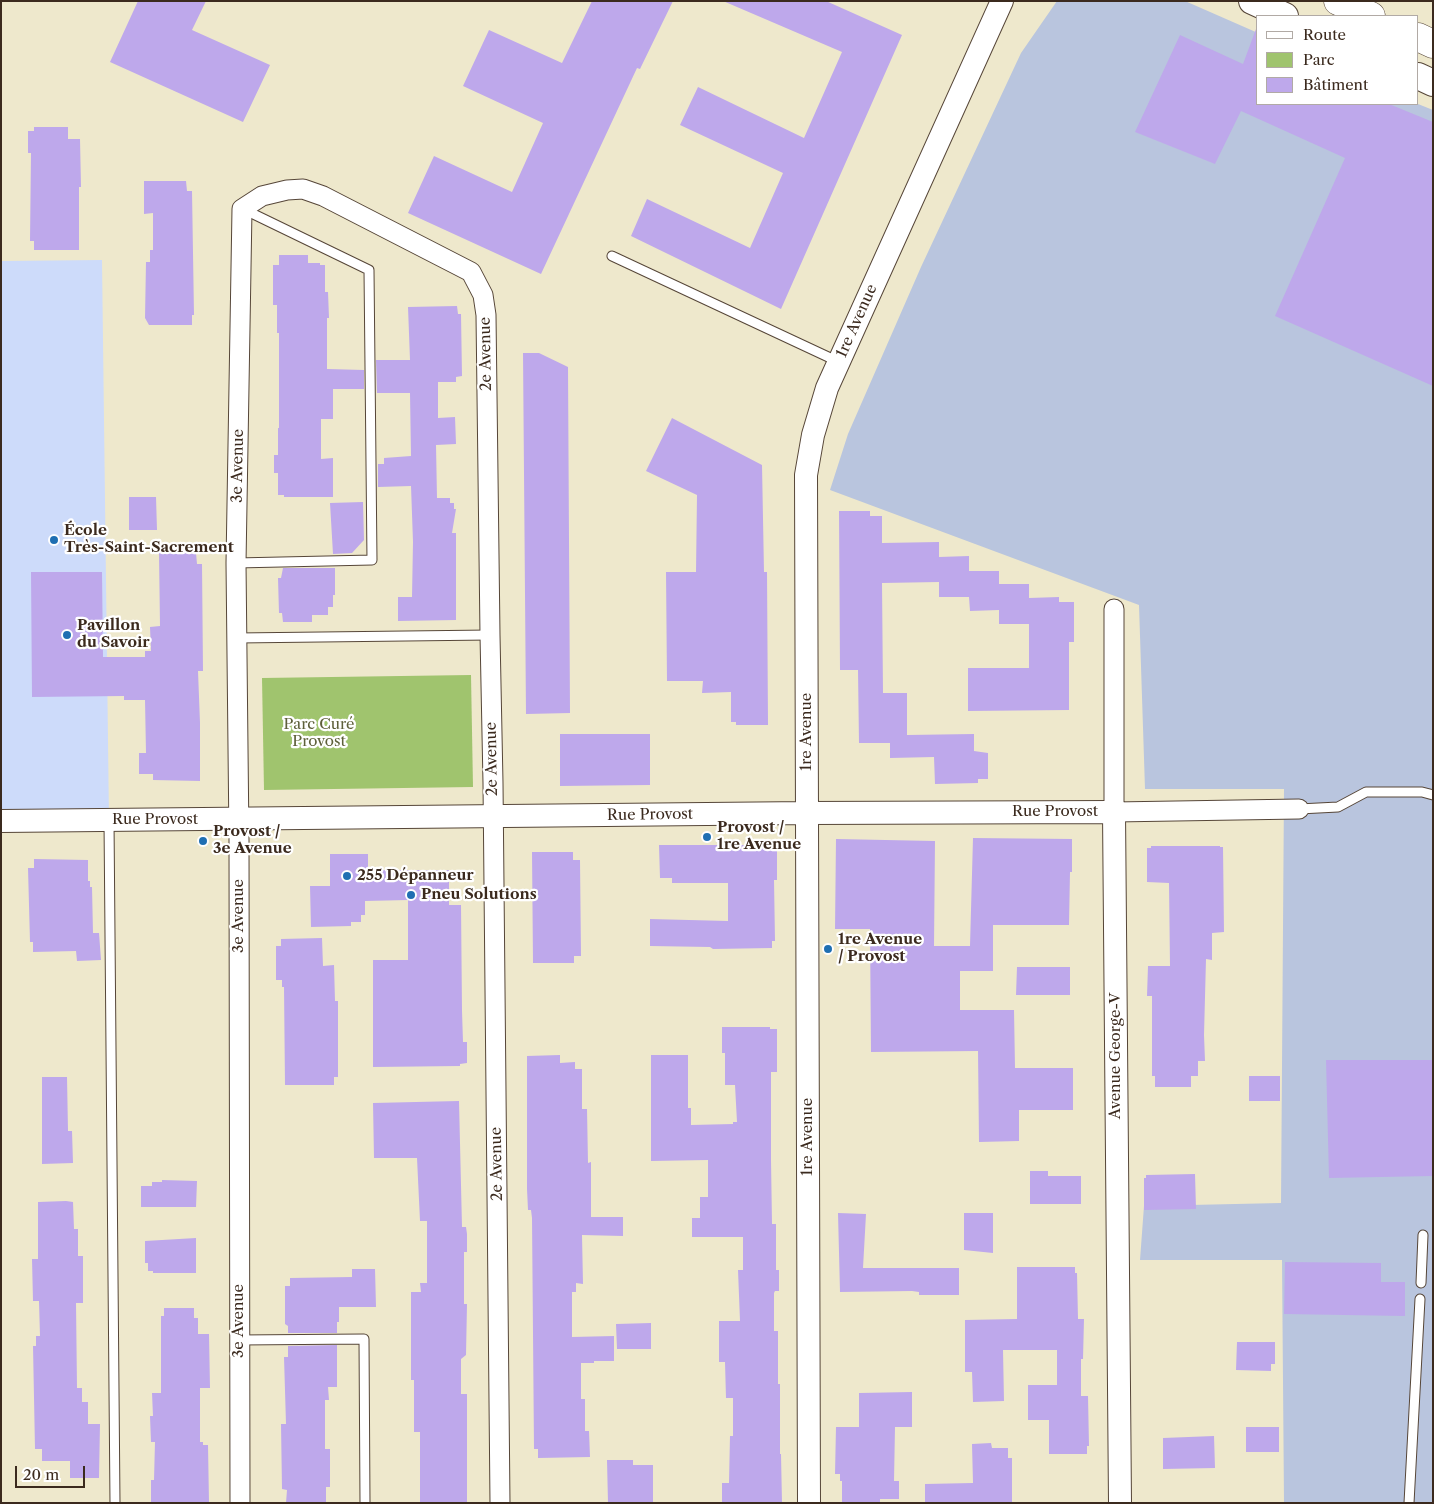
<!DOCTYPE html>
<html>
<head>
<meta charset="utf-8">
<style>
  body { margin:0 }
  #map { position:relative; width:1434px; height:1504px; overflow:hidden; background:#eee8cc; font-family:"Libre Caslon Text",serif }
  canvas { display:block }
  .frame { position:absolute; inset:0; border:2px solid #3b2a1e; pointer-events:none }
  .legend { position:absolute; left:1256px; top:15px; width:162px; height:90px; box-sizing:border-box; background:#fff; border:1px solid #b1aaa5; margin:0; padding:6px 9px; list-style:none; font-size:15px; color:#3b2a1e }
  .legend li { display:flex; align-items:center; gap:10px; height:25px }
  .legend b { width:25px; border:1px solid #b1aaa5 }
  .scale { position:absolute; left:15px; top:1466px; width:70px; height:22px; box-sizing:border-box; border:2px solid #3b2a1e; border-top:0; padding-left:6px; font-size:15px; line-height:18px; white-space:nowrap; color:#3b2a1e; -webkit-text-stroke:4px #fff; paint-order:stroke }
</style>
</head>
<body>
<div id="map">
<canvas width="1434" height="1504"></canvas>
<div class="frame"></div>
<ul class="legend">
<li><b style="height:6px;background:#fff"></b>Route</li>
<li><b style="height:14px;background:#a0c46e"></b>Parc</li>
<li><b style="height:14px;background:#bea8eb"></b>Bâtiment</li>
</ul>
<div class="scale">20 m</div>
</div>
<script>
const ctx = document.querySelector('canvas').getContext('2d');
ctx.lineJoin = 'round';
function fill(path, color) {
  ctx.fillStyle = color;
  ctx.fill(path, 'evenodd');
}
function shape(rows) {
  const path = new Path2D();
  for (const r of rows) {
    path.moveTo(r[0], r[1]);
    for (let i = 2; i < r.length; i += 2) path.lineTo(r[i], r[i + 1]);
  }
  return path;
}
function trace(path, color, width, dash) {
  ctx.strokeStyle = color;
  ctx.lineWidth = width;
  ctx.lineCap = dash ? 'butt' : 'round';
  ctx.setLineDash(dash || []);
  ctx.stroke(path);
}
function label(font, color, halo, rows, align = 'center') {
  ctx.font = font + ' "Libre Caslon Text",serif';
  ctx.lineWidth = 4.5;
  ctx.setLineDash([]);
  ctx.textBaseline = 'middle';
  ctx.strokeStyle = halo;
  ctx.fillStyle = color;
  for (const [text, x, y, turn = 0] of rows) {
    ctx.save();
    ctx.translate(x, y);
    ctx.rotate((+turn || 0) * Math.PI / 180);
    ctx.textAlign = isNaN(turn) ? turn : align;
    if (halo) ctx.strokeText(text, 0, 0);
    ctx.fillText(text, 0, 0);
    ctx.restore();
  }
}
fill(shape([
  [102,260,109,820,1,821,1,261]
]), '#cddbfa');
fill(shape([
  [1057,1,1185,1,1258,33,1258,104,1418,104,1433,110,1433,1503,1284,1503,1282,1260,1140,1260,1144,1206,1281,1203,1284,789,1145,789,1139,605,830,490,848,434,921,267,1021,53]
]), '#b9c5de');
fill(shape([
  [471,675,473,787,264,790,262,678]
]), '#a0c46e');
fill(shape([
  [138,1,206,1,192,30,270,65,243,122,110,62],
  [592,1,673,1,640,69,637,68,541,274,408,213,434,156,512,192,543,123,463,86,489,30,562,63],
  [723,1,826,1,902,35,781,309,631,236,647,199,750,248,783,173,680,125,698,87,804,138,842,52],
  [1256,29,1258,29,1258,104,1389,104,1433,122,1433,386,1275,316,1345,158,1241,111,1215,164,1135,132,1180,35,1243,64],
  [34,127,68,127,68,139,80,139,81,187,79,187,79,250,34,250,34,241,30,241,31,153,28,153,28,131,34,131],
  [144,181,186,181,187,191,192,191,194,315,192,315,192,325,149,325,145,318,146,262,150,262,150,250,153,250,153,213,144,214],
  [279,255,308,255,308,263,320,263,320,265,325,265,325,292,328,292,329,318,327,318,327,369,364,370,364,389,333,389,333,419,321,419,321,459,333,458,333,497,284,497,284,495,278,495,278,473,274,473,274,455,278,455,278,428,279,428,279,333,277,333,277,305,273,305,273,265,279,265],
  [457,306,458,314,461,314,462,376,456,377,456,382,438,382,438,418,455,417,456,444,436,445,437,498,450,498,450,503,454,503,454,509,456,509,452,533,456,533,456,620,398,621,398,597,412,597,413,542,411,486,378,487,378,464,384,464,384,458,411,456,410,393,377,393,376,360,410,360,408,307],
  [523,353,539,353,568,367,570,713,526,714],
  [672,418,762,465,764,572,767,572,768,725,736,725,736,722,731,722,731,692,702,693,703,681,667,681,666,572,696,572,697,495,646,471],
  [129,497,156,497,157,530,129,530],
  [363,502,364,540,352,553,333,554,330,503],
  [839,511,870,511,870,516,882,516,882,543,939,542,939,557,969,556,969,571,999,571,999,584,1029,584,1029,598,1059,597,1059,602,1074,602,1074,642,1069,642,1069,710,968,711,968,668,1029,668,1029,624,999,624,999,610,970,611,969,597,939,597,939,582,882,583,883,693,907,693,907,735,974,734,974,751,988,753,988,779,978,779,978,783,935,784,934,757,890,758,890,743,859,743,858,670,840,670],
  [159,553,196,553,197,564,202,564,203,671,198,671,200,723,200,781,153,780,153,774,139,774,139,753,146,753,145,700,124,700,124,696,32,697,31,572,102,572,103,657,145,657,145,651,151,651,150,627,160,626],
  [283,568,335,568,335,595,333,595,333,607,328,607,328,615,312,615,312,622,283,622,282,613,279,613,278,578,281,578],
  [560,734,650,734,650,785,560,786],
  [973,838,1072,839,1072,872,1070,872,1069,925,993,925,993,971,960,971,960,1010,1014,1010,1015,1068,1073,1068,1073,1110,1019,1110,1019,1141,979,1142,978,1051,871,1052,870,929,835,929,836,839,935,841,934,946,970,946],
  [659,845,777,845,777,880,774,880,775,941,772,941,772,948,713,949,710,947,650,946,650,919,728,921,728,883,672,883,672,878,660,878],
  [1151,846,1220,846,1220,847,1223,847,1224,932,1212,933,1212,960,1206,959,1204,1035,1205,1061,1198,1061,1198,1076,1191,1076,1191,1087,1155,1087,1155,1076,1152,1076,1152,996,1147,996,1148,966,1170,966,1169,883,1147,882,1147,848,1151,848],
  [532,852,573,852,573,860,580,860,581,956,574,956,574,963,533,963],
  [330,854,368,854,368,870,449,870,449,905,461,905,462,1011,463,1042,467,1042,467,1063,460,1064,460,1066,373,1067,373,960,408,960,408,900,365,901,365,915,361,915,361,922,351,922,351,926,311,927,310,886,330,886],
  [34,859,88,860,88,881,90,881,90,887,92,887,93,933,99,933,101,960,77,961,76,951,33,952,33,942,30,942,28,868,34,868],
  [322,938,323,966,334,965,335,1001,338,1001,338,1077,334,1077,334,1085,285,1085,284,987,282,987,282,980,276,980,276,946,281,946,281,939],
  [1017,967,1070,967,1070,995,1016,995],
  [722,1027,770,1027,770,1029,777,1029,777,1072,771,1072,771,1160,772,1224,776,1224,776,1270,779,1270,779,1291,775,1291,774,1293,774,1331,778,1331,778,1384,780,1384,780,1454,781,1454,782,1503,722,1503,722,1483,729,1483,730,1436,733,1436,733,1398,726,1398,725,1362,719,1362,719,1321,740,1321,738,1270,743,1270,743,1237,692,1237,692,1218,700,1218,700,1197,708,1197,708,1160,651,1161,651,1055,688,1055,688,1108,691,1108,691,1125,733,1124,733,1122,737,1122,735,1085,725,1085,725,1053,722,1053],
  [560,1055,560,1063,575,1062,575,1069,582,1069,582,1109,587,1109,588,1163,591,1162,591,1217,623,1217,623,1236,582,1235,583,1284,576,1283,576,1292,572,1292,572,1337,614,1336,614,1361,594,1361,594,1363,581,1363,581,1399,585,1399,585,1431,589,1431,590,1457,538,1458,538,1449,534,1449,532,1218,531,1210,528,1210,527,1189,527,1056],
  [1326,1060,1433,1060,1433,1176,1329,1178],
  [1249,1076,1280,1076,1280,1101,1249,1101],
  [42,1077,67,1077,68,1131,72,1131,73,1163,42,1164],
  [459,1101,462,1227,466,1227,467,1234,467,1252,464,1252,464,1304,467,1304,466,1355,461,1359,461,1394,467,1394,467,1503,420,1503,420,1432,414,1432,414,1380,411,1380,411,1292,421,1292,420,1283,427,1283,427,1221,420,1221,417,1158,374,1158,373,1103],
  [1030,1171,1048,1171,1048,1176,1081,1176,1081,1204,1030,1204],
  [1195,1174,1196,1209,1144,1210,1144,1178,1146,1178,1146,1175],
  [162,1180,197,1181,196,1207,141,1207,141,1186,152,1186,152,1182,162,1182],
  [66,1201,73,1202,74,1229,78,1229,78,1256,83,1256,83,1303,76,1303,77,1388,82,1388,82,1402,88,1402,88,1424,100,1424,99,1478,70,1478,70,1461,42,1461,42,1449,35,1449,33,1346,36,1346,36,1336,40,1336,39,1301,33,1301,32,1259,38,1259,38,1202],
  [838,1213,866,1214,863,1268,959,1268,959,1295,919,1295,919,1292,912,1291,840,1292],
  [964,1213,993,1213,993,1253,964,1250],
  [196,1238,196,1273,153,1273,153,1271,148,1271,148,1263,145,1263,145,1241],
  [1285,1262,1381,1263,1381,1282,1405,1282,1405,1316,1284,1314],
  [1017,1267,1075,1267,1075,1273,1077,1273,1078,1319,1084,1319,1083,1359,1081,1359,1081,1396,1088,1396,1089,1446,1087,1446,1087,1454,1049,1454,1049,1420,1028,1420,1028,1385,1057,1385,1057,1350,1003,1350,1004,1401,973,1402,972,1372,965,1372,965,1320,1017,1319],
  [352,1269,375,1269,376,1307,339,1307,339,1322,337,1322,337,1333,288,1333,288,1326,285,1324,285,1286,290,1286,290,1278,352,1277],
  [164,1308,194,1308,194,1318,198,1318,198,1334,209,1334,210,1388,200,1388,200,1442,203,1442,203,1445,208,1445,209,1503,151,1503,151,1480,154,1480,155,1442,151,1442,150,1416,153,1416,152,1393,161,1393,161,1316,164,1316],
  [651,1323,651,1349,617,1349,616,1324],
  [1237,1342,1275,1342,1275,1364,1271,1364,1271,1371,1236,1370],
  [337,1345,337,1387,328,1387,329,1400,325,1400,325,1449,330,1449,330,1487,326,1487,326,1503,286,1503,287,1490,282,1489,281,1424,286,1424,284,1357,288,1357,288,1346],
  [912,1392,912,1427,895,1427,894,1481,899,1481,899,1499,880,1499,880,1503,842,1503,842,1481,840,1481,840,1474,835,1474,836,1427,859,1427,859,1393],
  [1246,1427,1279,1427,1279,1452,1246,1452],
  [1214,1436,1215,1468,1163,1469,1163,1438],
  [991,1443,992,1448,1008,1448,1008,1458,1012,1458,1012,1503,925,1503,925,1484,973,1483,972,1444],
  [607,1460,633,1460,633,1465,653,1465,653,1503,608,1503]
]), '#bea8eb');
const service = shape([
  [612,256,839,362],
  [236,563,372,560,369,270,243,209],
  [237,638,490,635],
  [1299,809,1338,807,1366,792,1422,792,1433,795],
  [109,821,115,1503],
  [1421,1283,1423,1235],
  [239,1340,364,1339,365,1503],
  [1409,1503,1420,1299]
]);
const minor = shape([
  [1114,609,1114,812,1299,809],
  [240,1503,239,840,236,563,242,209,262,196,287,190,303,189,323,196,471,272,483,295,486,315,490,635,493,783,500,1503]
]);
const tertiary = shape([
  [1,821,807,813,1114,812,1120,1503],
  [809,1503,806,475,813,435,827,388,1002,1]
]);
const secondary = shape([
  [1252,1,1285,16],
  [1418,76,1433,83]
]);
const motorway = shape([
  [1338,1,1371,16],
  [1418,37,1433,44]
]);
trace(service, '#564638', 11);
trace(minor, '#564638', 21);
trace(tertiary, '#564638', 24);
trace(secondary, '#564638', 28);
trace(motorway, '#564638', 29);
trace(service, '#fff', 9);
trace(minor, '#fff', 19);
trace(tertiary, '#fff', 22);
trace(secondary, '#fff', 26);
trace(motorway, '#fff', 28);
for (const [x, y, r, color] of [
  [54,540,5,"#1f6fb2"],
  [67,635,5,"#1f6fb2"],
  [707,837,5,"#1f6fb2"],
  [203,841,5,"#1f6fb2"],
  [347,876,5,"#1f6fb2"],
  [411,895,5,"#1f6fb2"],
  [828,949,5,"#1f6fb2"]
]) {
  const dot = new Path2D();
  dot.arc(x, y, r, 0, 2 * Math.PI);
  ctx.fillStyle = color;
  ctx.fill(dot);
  trace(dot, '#fff', 2);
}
label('15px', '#3b2a1e', '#fff', [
  ["1re Avenue",857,321,-66],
  ["2e Avenue",486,354,-91],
  ["3e Avenue",238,466,-89],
  ["1re Avenue",807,732,-90],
  ["2e Avenue",492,759,-91],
  ["Rue Provost",1055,812],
  ["Rue Provost",650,815,-1],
  ["Rue Provost",155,820],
  ["3e Avenue",239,916,-90],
  ["Avenue George-V",1116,1056,-90],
  ["1re Avenue",808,1137,-90],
  ["2e Avenue",497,1164,-91],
  ["3e Avenue",239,1321,-90]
]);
label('bold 15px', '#3b2a1e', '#fff', [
  ["École",64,531],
  ["Très-Saint-Sacrement",64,548],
  ["Pavillon",77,626],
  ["du Savoir",77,643],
  ["Provost /",717,828],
  ["1re Avenue",717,845],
  ["Provost /",213,832],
  ["3e Avenue",213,849],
  ["255 Dépanneur",357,876],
  ["Pneu Solutions",421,895],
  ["1re Avenue",838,940],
  ["/ Provost",838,957]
], 'left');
label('15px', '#5e603a', '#fff', [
  ["Parc Curé",319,725],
  ["Provost",319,742]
]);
</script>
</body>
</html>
